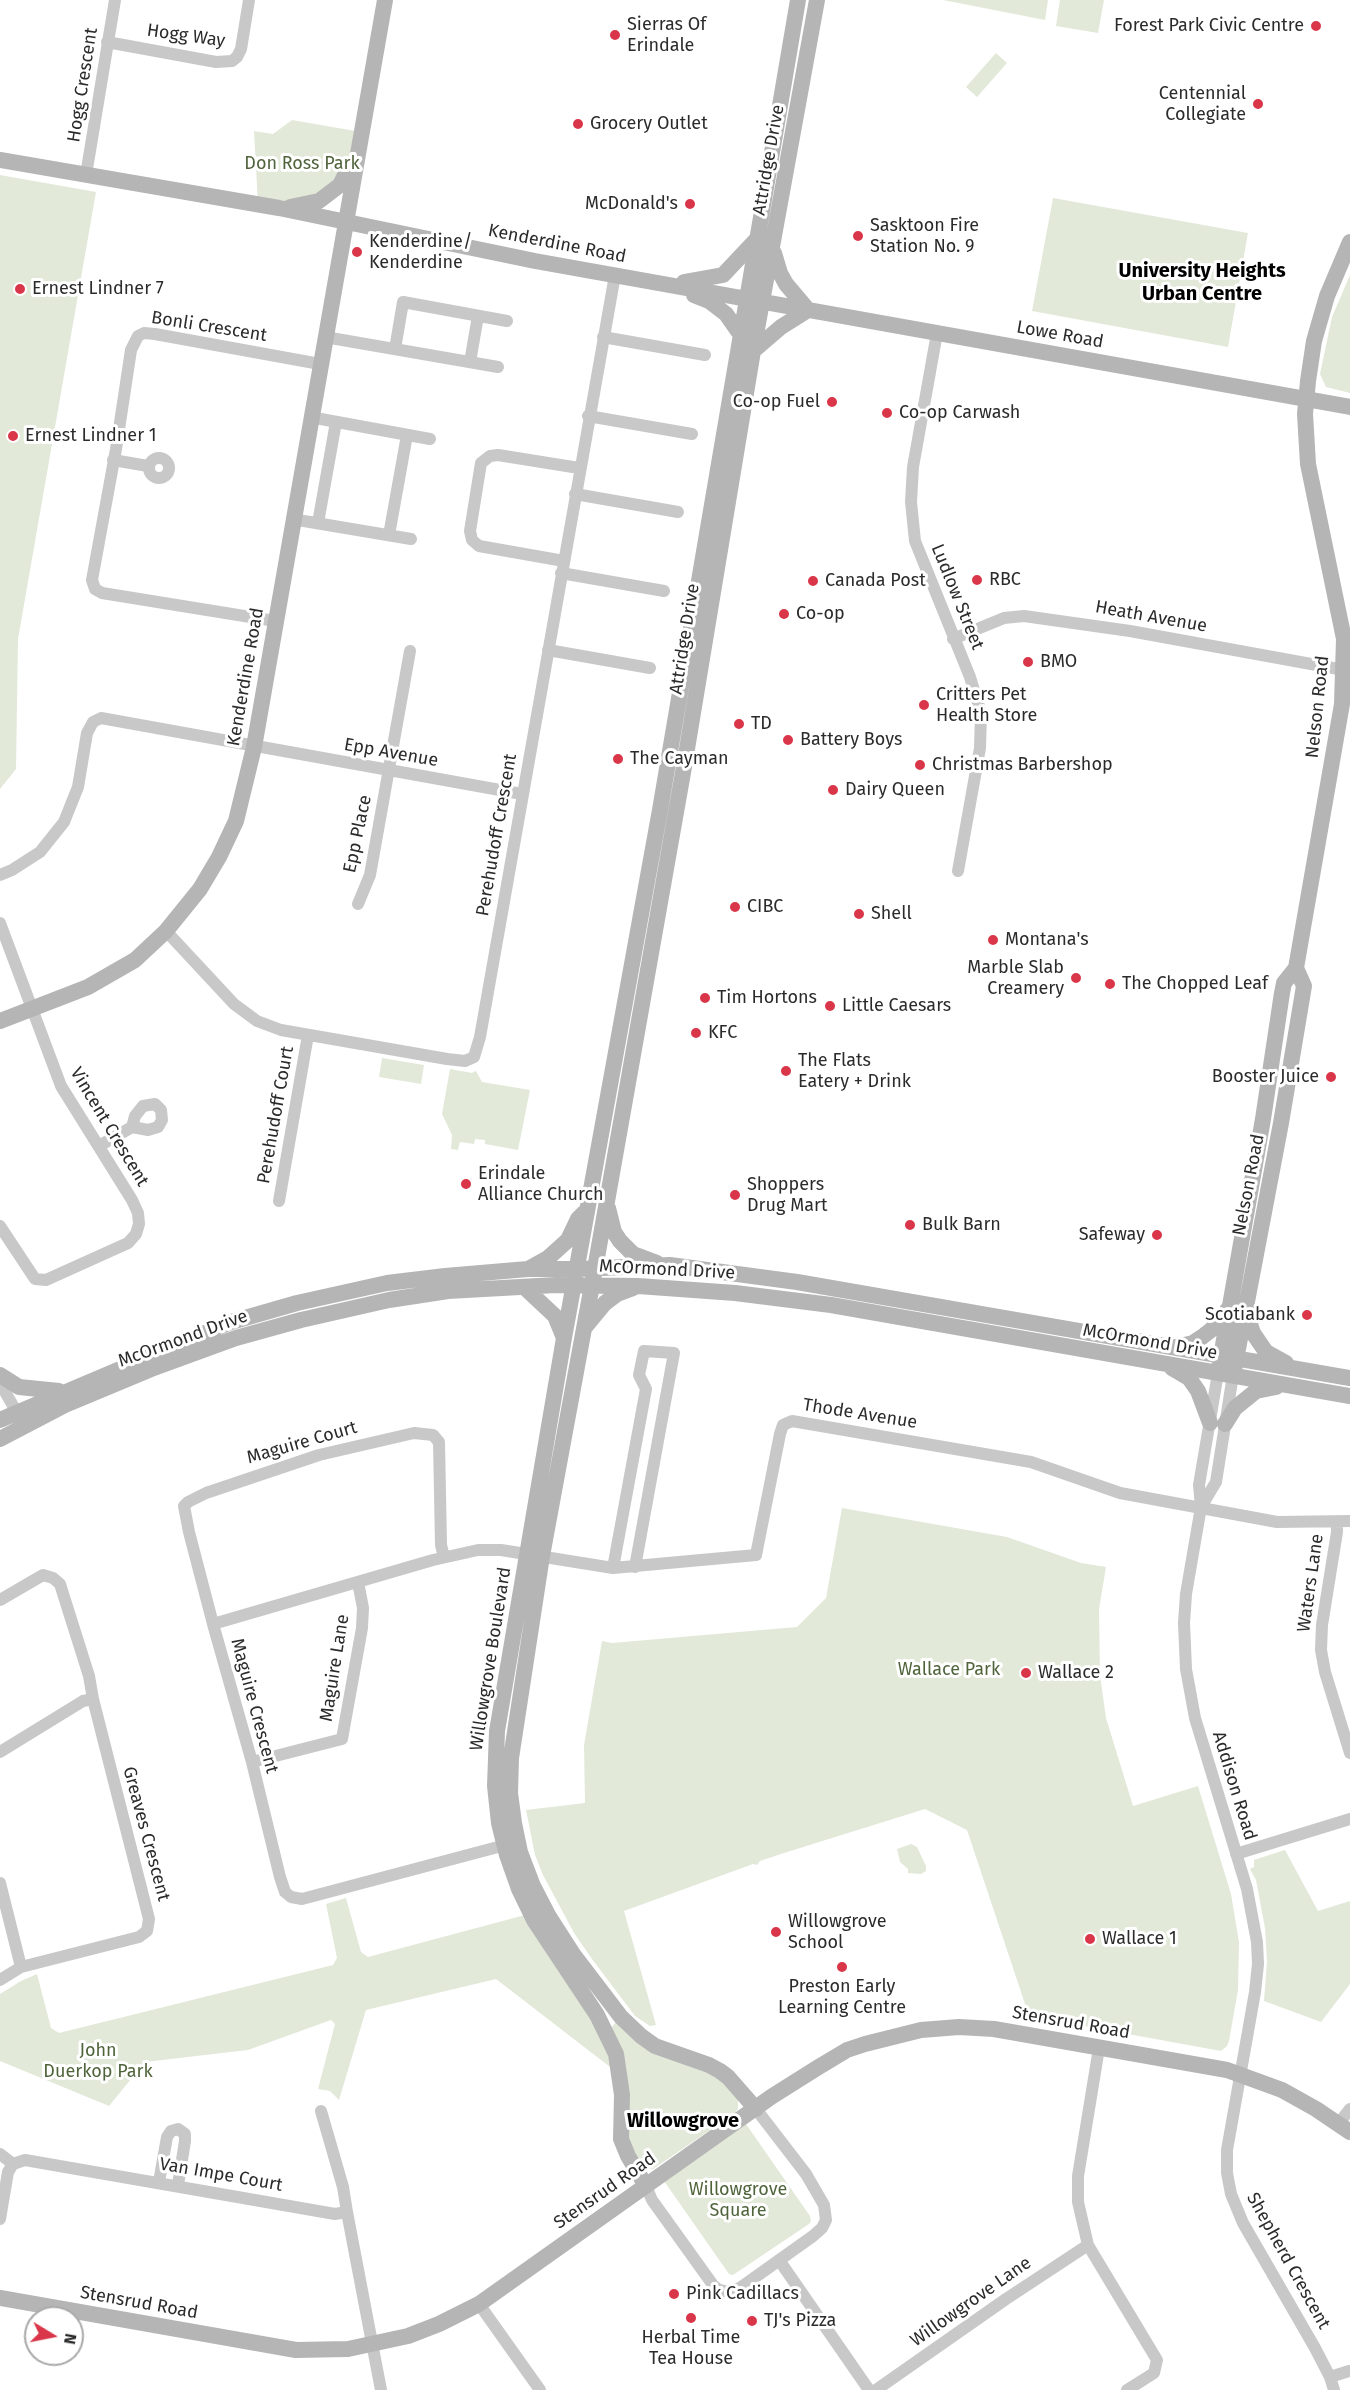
<!DOCTYPE html>
<html>
<head>
<meta charset="utf-8">
<style>
  body { margin:0 }
  #map { position:relative; width:1350px; height:2390px; overflow:hidden; background:#fff; font-family:"Fira Sans",sans-serif }
  canvas { display:block }
  .north { position:absolute; left:24px; top:2306px; width:60px; height:60px; box-sizing:border-box; background:#fff; border:2px solid #aaa; border-radius:50%; rotate:100deg; font-size:16px; font-weight:700; line-height:24px; text-align:center; color:#2b2b2b }
  .north::after { content:''; display:block; margin:auto; width:21px; height:27px; background:#da3649; clip-path:polygon(50% 0,100% 100%,50% 72%,0 100%) }
</style>
</head>
<body>
<div id="map">
<canvas width="1350" height="2390"></canvas>
<div class="north">N</div>
</div>
<script>
const ctx = document.querySelector('canvas').getContext('2d');
ctx.lineJoin = 'round';
function fill(path, color) {
  ctx.fillStyle = color;
  ctx.fill(path, 'evenodd');
}
function shape(rows) {
  const path = new Path2D();
  for (const r of rows) {
    if (r.length === 3) {
      path.moveTo(r[0] + r[2], r[1]);
      path.arc(r[0], r[1], r[2], 0, 2 * Math.PI);
      continue;
    }
    path.moveTo(r[0], r[1]);
    for (let i = 2; i < r.length; i += 2) path.lineTo(r[i], r[i + 1]);
  }
  return path;
}
function trace(path, color, width, dash) {
  ctx.strokeStyle = color;
  ctx.lineWidth = width;
  ctx.lineCap = dash ? 'butt' : 'round';
  ctx.setLineDash(dash || []);
  ctx.stroke(path);
}
function label(font, color, halo, rows, align = 'center') {
  ctx.font = font + ' "Fira Sans",sans-serif';
  ctx.lineWidth = 6;
  ctx.setLineDash([]);
  ctx.textBaseline = 'middle';
  ctx.strokeStyle = halo;
  ctx.fillStyle = color;
  for (const [text, x, y, turn = 0] of rows) {
    ctx.save();
    ctx.translate(x, y);
    ctx.rotate((+turn || 0) * Math.PI / 180);
    ctx.textAlign = isNaN(turn) ? turn : align;
    if (halo) ctx.strokeText(text, 0, 0);
    ctx.fillText(text, 0, 0);
    ctx.restore();
  }
}
fill(shape([
  [943,0,1048,0,1045,20],
  [1060,0,1104,0,1098,33,1056,26],
  [996,53,1007,63,977,97,966,87],
  [292,120,361,132,359,145,319,201,258,205,254,131,273,134],
  [0,175,96,192,18,639,16,769,0,789],
  [1053,198,1248,233,1228,347,1032,311],
  [1350,275,1350,393,1326,387,1320,374,1332,317],
  [382,1058,424,1065,421,1084,379,1077],
  [450,1069,472,1073,476,1071,482,1082,530,1090,518,1150,485,1144,485,1140,475,1139,474,1144,460,1142,458,1150,451,1149,452,1135,442,1114],
  [842,1508,1007,1537,1081,1563,1106,1567,1099,1609,1100,1675,1106,1718,1133,1806,1198,1786,1231,1894,1239,1942,1238,1990,1229,2041,1227,2046,1221,2051,1029,2016,967,1830,925,1809,784,1853,760,1861,757,1865,753,1864,624,1911,656,2025,650,2026,635,2016,592,1959,574,1933,543,1875,535,1855,526,1810,585,1803,584,1745,602,1641,612,1643,797,1627,826,1598],
  [911,1844,917,1847,926,1866,926,1871,921,1874,908,1873,908,1869,900,1862,897,1849],
  [1285,1850,1318,1911,1350,1901,1350,1984,1321,2022,1264,2001,1267,1961,1265,1928,1256,1880,1250,1869,1254,1867,1254,1860],
  [346,1898,361,1952,368,1957,525,1915,596,2021,614,2070,496,1979,366,2010,339,2100,330,2091,318,2089,335,2024,331,2020,248,2050,145,2062,109,2106,0,2061,0,1994,21,1981,37,1974,51,2028,59,2033,333,1965,337,1958,326,1904],
  [616,2022,714,2073,738,2100,738,2109,735,2113,653,2169,645,2168,629,2144,611,2028],
  [746,2124,810,2216,811,2221,809,2224,733,2275,729,2274,664,2181]
]), '#e2e9d9');
trace(shape([
  [107,42,216,62,232,61,237,57,241,49,249,0],
  [86,175,115,0],
  [937,333,913,467,911,502,915,541,970,677,981,713,980,748,958,871],
  [325,337,498,367],
  [603,337,705,355],
  [395,349,403,302,507,321],
  [470,362,478,316],
  [588,416,692,434],
  [310,417,430,439],
  [159,468,10],
  [113,460,148,466],
  [575,494,678,512],
  [292,519,411,539],
  [318,523,336,422],
  [389,535,407,435],
  [564,561,479,546,472,540,470,531,481,463,490,456,498,455,579,468],
  [561,573,664,591],
  [275,621,102,593,95,589,92,580,116,449,131,350,138,336,144,333,155,334,320,364],
  [953,639,1004,618,1024,616,1130,631,1344,670],
  [548,650,650,668],
  [0,875,12,870,40,852,64,822,78,787,87,733,93,722,101,718,522,794],
  [358,904,370,875,410,651],
  [0,923,61,1086,132,1200,138,1213,139,1224,136,1234,128,1243,46,1280,35,1279,0,1226],
  [166,931,234,1004,257,1021,281,1030,447,1059,465,1061,474,1057,480,1037,615,275],
  [99,1146,132,1127,148,1130,158,1127,162,1120,161,1110,155,1104,143,1106,135,1116,132,1127],
  [279,1201,308,1035],
  [1218,1373,1199,1485,1201,1507,1186,1594,1184,1623,1186,1669,1195,1718,1247,1889,1257,1942,1258,1964,1255,1992,1227,2150,1227,2173,1231,2194,1243,2223,1315,2348,1330,2377,1334,2390],
  [0,1383,20,1418],
  [1201,1507,1216,1482,1233,1375],
  [1337,1522,1337,1532,1322,1625,1321,1650,1325,1672,1350,1753],
  [613,1568,646,1389,639,1375,644,1351,674,1353,635,1567],
  [0,1600,43,1575,53,1578,60,1584,89,1676,93,1699],
  [213,1624,189,1532,184,1506,188,1502,206,1493,319,1455,414,1433,433,1435,439,1442,441,1545,444,1557],
  [0,1752,83,1701,93,1699,149,1919,147,1931,139,1937,21,1967,0,1980],
  [252,1762,342,1739,362,1628,363,1608,358,1582],
  [513,1843,302,1899,291,1897,285,1892,280,1877,252,1762,213,1624,433,1560,478,1550,501,1550,613,1568,756,1555,780,1434,783,1425,792,1421,1031,1462,1120,1493,1277,1522,1350,1521],
  [1236,1854,1350,1819],
  [0,1883,21,1967],
  [1099,2048,1078,2176,1078,2202,1088,2245,1157,2360,1154,2373,1127,2390],
  [321,2111,343,2187,347,2212],
  [1339,2123,1350,2109],
  [0,2154,13,2164],
  [159,2182,167,2137,171,2131,178,2129,185,2134,185,2141,178,2185],
  [646,2186,652,2200,713,2285,719,2290,729,2292,740,2288,813,2236,822,2228,826,2220,824,2205,806,2174,756,2109],
  [0,2219,8,2172,13,2164,25,2160,335,2214,347,2212,381,2390],
  [779,2260,869,2390],
  [479,2304,540,2390],
  [1330,2377,1349,2371],
  [876,2390,1006,2299,1088,2245]
]), '#c8c8c8', 12);
trace(shape([
  [0,160,279,208,535,261,1350,407],
  [290,207,319,201,340,185,349,167],
  [774,253,780,273,786,284,808,310],
  [684,282,723,275,756,240],
  [694,295,709,301,726,314,740,334],
  [753,351,781,327,808,310],
  [0,1021,88,987,135,960,166,931,200,889,219,857,236,821,254,747,385,0],
  [608,1208,614,1232,620,1241,633,1254,657,1263],
  [530,1268,548,1258,568,1240,578,1219,584,1213],
  [524,1287,555,1316,564,1338],
  [1246,1312,1253,1333,1266,1352,1286,1363],
  [586,1326,605,1303,617,1294,633,1288],
  [1176,1347,1193,1343,1202,1337,1211,1330,1229,1308],
  [1172,1368,1189,1378,1198,1391,1210,1423],
  [1219,1368,1263,1119,1282,993,1284,983,1296,968,1342,704,1344,639,1308,464,1305,414,1308,381,1314,341,1327,296,1350,242],
  [1234,1370,1281,1123,1304,986,1296,968],
  [0,1375,19,1387,59,1391],
  [0,1420,231,1322,297,1303,387,1283,445,1276,528,1269,578,1269,670,1265,797,1282,1350,1378],
  [1225,1424,1235,1408,1256,1391,1276,1387],
  [0,1439,67,1404,151,1369,236,1338,301,1320,389,1300,448,1291,556,1285,638,1286,735,1293,831,1305,1350,1396],
  [756,2109,728,2077,720,2071,709,2065,655,2046,641,2036,621,2017,573,1954,548,1915,533,1886,520,1852,514,1823,510,1793,511,1758,542,1556,595,1269,684,767,753,351,817,0],
  [646,2186,628,2156,621,2139,622,2095,616,2054,597,2015,534,1920,519,1889,507,1855,499,1823,495,1786,497,1731,564,1338,660,810,798,0],
  [0,2298,296,2350,348,2349,408,2336,439,2324,479,2304,771,2097,817,2068,847,2050,865,2044,921,2030,959,2027,994,2029,1227,2070,1282,2090,1316,2109,1350,2132]
]), '#b5b5b5', 16);
for (const [x, y, r, color] of [
  [1316,26,6,"#da3649"],
  [615,35,6,"#da3649"],
  [1258,104,6,"#da3649"],
  [578,124,6,"#da3649"],
  [690,204,6,"#da3649"],
  [858,236,6,"#da3649"],
  [357,252,6,"#da3649"],
  [20,289,6,"#da3649"],
  [832,402,6,"#da3649"],
  [887,413,6,"#da3649"],
  [13,436,6,"#da3649"],
  [977,580,6,"#da3649"],
  [813,581,6,"#da3649"],
  [784,614,6,"#da3649"],
  [1028,662,6,"#da3649"],
  [924,705,6,"#da3649"],
  [739,724,6,"#da3649"],
  [788,740,6,"#da3649"],
  [618,759,6,"#da3649"],
  [920,765,6,"#da3649"],
  [833,790,6,"#da3649"],
  [735,907,6,"#da3649"],
  [859,914,6,"#da3649"],
  [993,940,6,"#da3649"],
  [1076,978,6,"#da3649"],
  [1110,984,6,"#da3649"],
  [705,998,6,"#da3649"],
  [830,1006,6,"#da3649"],
  [696,1033,6,"#da3649"],
  [786,1071,6,"#da3649"],
  [1331,1077,6,"#da3649"],
  [466,1184,6,"#da3649"],
  [735,1195,6,"#da3649"],
  [910,1225,6,"#da3649"],
  [1157,1235,6,"#da3649"],
  [1307,1315,6,"#da3649"],
  [1026,1673,6,"#da3649"],
  [776,1932,6,"#da3649"],
  [1090,1939,6,"#da3649"],
  [842,1967,6,"#da3649"],
  [674,2294,6,"#da3649"],
  [691,2318,6,"#da3649"],
  [752,2321,6,"#da3649"]
]) {
  const dot = new Path2D();
  dot.arc(x, y, r, 0, 2 * Math.PI);
  ctx.fillStyle = color;
  ctx.fill(dot);
  trace(dot, '#fff', 2);
}
label('18px', '#2b2b2b', '#fff', [
  ["Sierras Of",627,25],
  ["Erindale",627,46],
  ["Forest Park Civic Centre",1304,26,"right"],
  ["Centennial",1246,94,"right"],
  ["Collegiate",1246,115,"right"],
  ["Grocery Outlet",590,124],
  ["McDonald's",678,204,"right"],
  ["Sasktoon Fire",870,226],
  ["Station No. 9",870,247],
  ["Kenderdine/",369,242],
  ["Kenderdine",369,263],
  ["Ernest Lindner 7",32,289],
  ["Co-op Fuel",820,402,"right"],
  ["Co-op Carwash",899,413],
  ["Ernest Lindner 1",25,436],
  ["RBC",989,580],
  ["Canada Post",825,581],
  ["Co-op",796,614],
  ["BMO",1040,662],
  ["Critters Pet",936,695],
  ["Health Store",936,716],
  ["TD",751,724],
  ["Battery Boys",800,740],
  ["The Cayman",630,759],
  ["Christmas Barbershop",932,765],
  ["Dairy Queen",845,790],
  ["CIBC",747,907],
  ["Shell",871,914],
  ["Montana's",1005,940],
  ["Marble Slab",1064,968,"right"],
  ["Creamery",1064,989,"right"],
  ["The Chopped Leaf",1122,984],
  ["Tim Hortons",717,998],
  ["Little Caesars",842,1006],
  ["KFC",708,1033],
  ["The Flats",798,1061],
  ["Eatery + Drink",798,1082],
  ["Booster Juice",1319,1077,"right"],
  ["Erindale",478,1174],
  ["Alliance Church",478,1195],
  ["Shoppers",747,1185],
  ["Drug Mart",747,1206],
  ["Bulk Barn",922,1225],
  ["Safeway",1145,1235,"right"],
  ["Scotiabank",1295,1315,"right"],
  ["Wallace 2",1038,1673],
  ["Willowgrove",788,1922],
  ["School",788,1943],
  ["Wallace 1",1102,1939],
  ["Preston Early",842,1987,"center"],
  ["Learning Centre",842,2008,"center"],
  ["Pink Cadillacs",686,2294],
  ["TJ's Pizza",764,2321],
  ["Herbal Time",691,2338,"center"],
  ["Tea House",691,2359,"center"]
], 'left');
label('18px', '#2b2b2b', '#fff', [
  ["Hogg Way",186,36,8],
  ["Hogg Crescent",83,85,-81],
  ["Attridge Drive",769,160,-80],
  ["Kenderdine Road",557,244,11],
  ["Bonli Crescent",209,327,9],
  ["Lowe Road",1060,335,10],
  ["Ludlow Street",957,597,68],
  ["Heath Avenue",1151,617,10],
  ["Attridge Drive",685,639,-81],
  ["Kenderdine Road",246,677,-80],
  ["Nelson Road",1318,707,-84],
  ["Epp Avenue",391,753,10],
  ["Epp Place",358,834,-78],
  ["Perehudoff Crescent",497,835,-80],
  ["Perehudoff Court",276,1115,-80],
  ["Vincent Crescent",109,1127,59],
  ["Nelson Road",1249,1185,-79],
  ["McOrmond Drive",667,1270,3],
  ["McOrmond Drive",183,1339,-20],
  ["McOrmond Drive",1150,1342,10],
  ["Thode Avenue",860,1414,9],
  ["Maguire Court",302,1443,-16],
  ["Waters Lane",1311,1583,-82],
  ["Willowgrove Boulevard",491,1659,-81],
  ["Maguire Lane",335,1668,-81],
  ["Maguire Crescent",254,1706,75],
  ["Addison Road",1234,1786,73],
  ["Greaves Crescent",146,1834,75],
  ["Stensrud Road",1071,2023,10],
  ["Van Impe Court",221,2175,10],
  ["Stensrud Road",605,2191,-35],
  ["Shepherd Crescent",1288,2261,61],
  ["Willowgrove Lane",971,2302,-35],
  ["Stensrud Road",139,2303,10]
]);
label('18px', '#50643c', '#fff', [
  ["Don Ross Park",302,164],
  ["Wallace Park",949,1670],
  ["John",98,2051],
  ["Duerkop Park",98,2072],
  ["Willowgrove",738,2190],
  ["Square",738,2211]
]);
label('bold 20px', '#000', '#fff', [
  ["University Heights",1202,271],
  ["Urban Centre",1202,294],
  ["Willowgrove",683,2121]
]);
</script>
</body>
</html>
